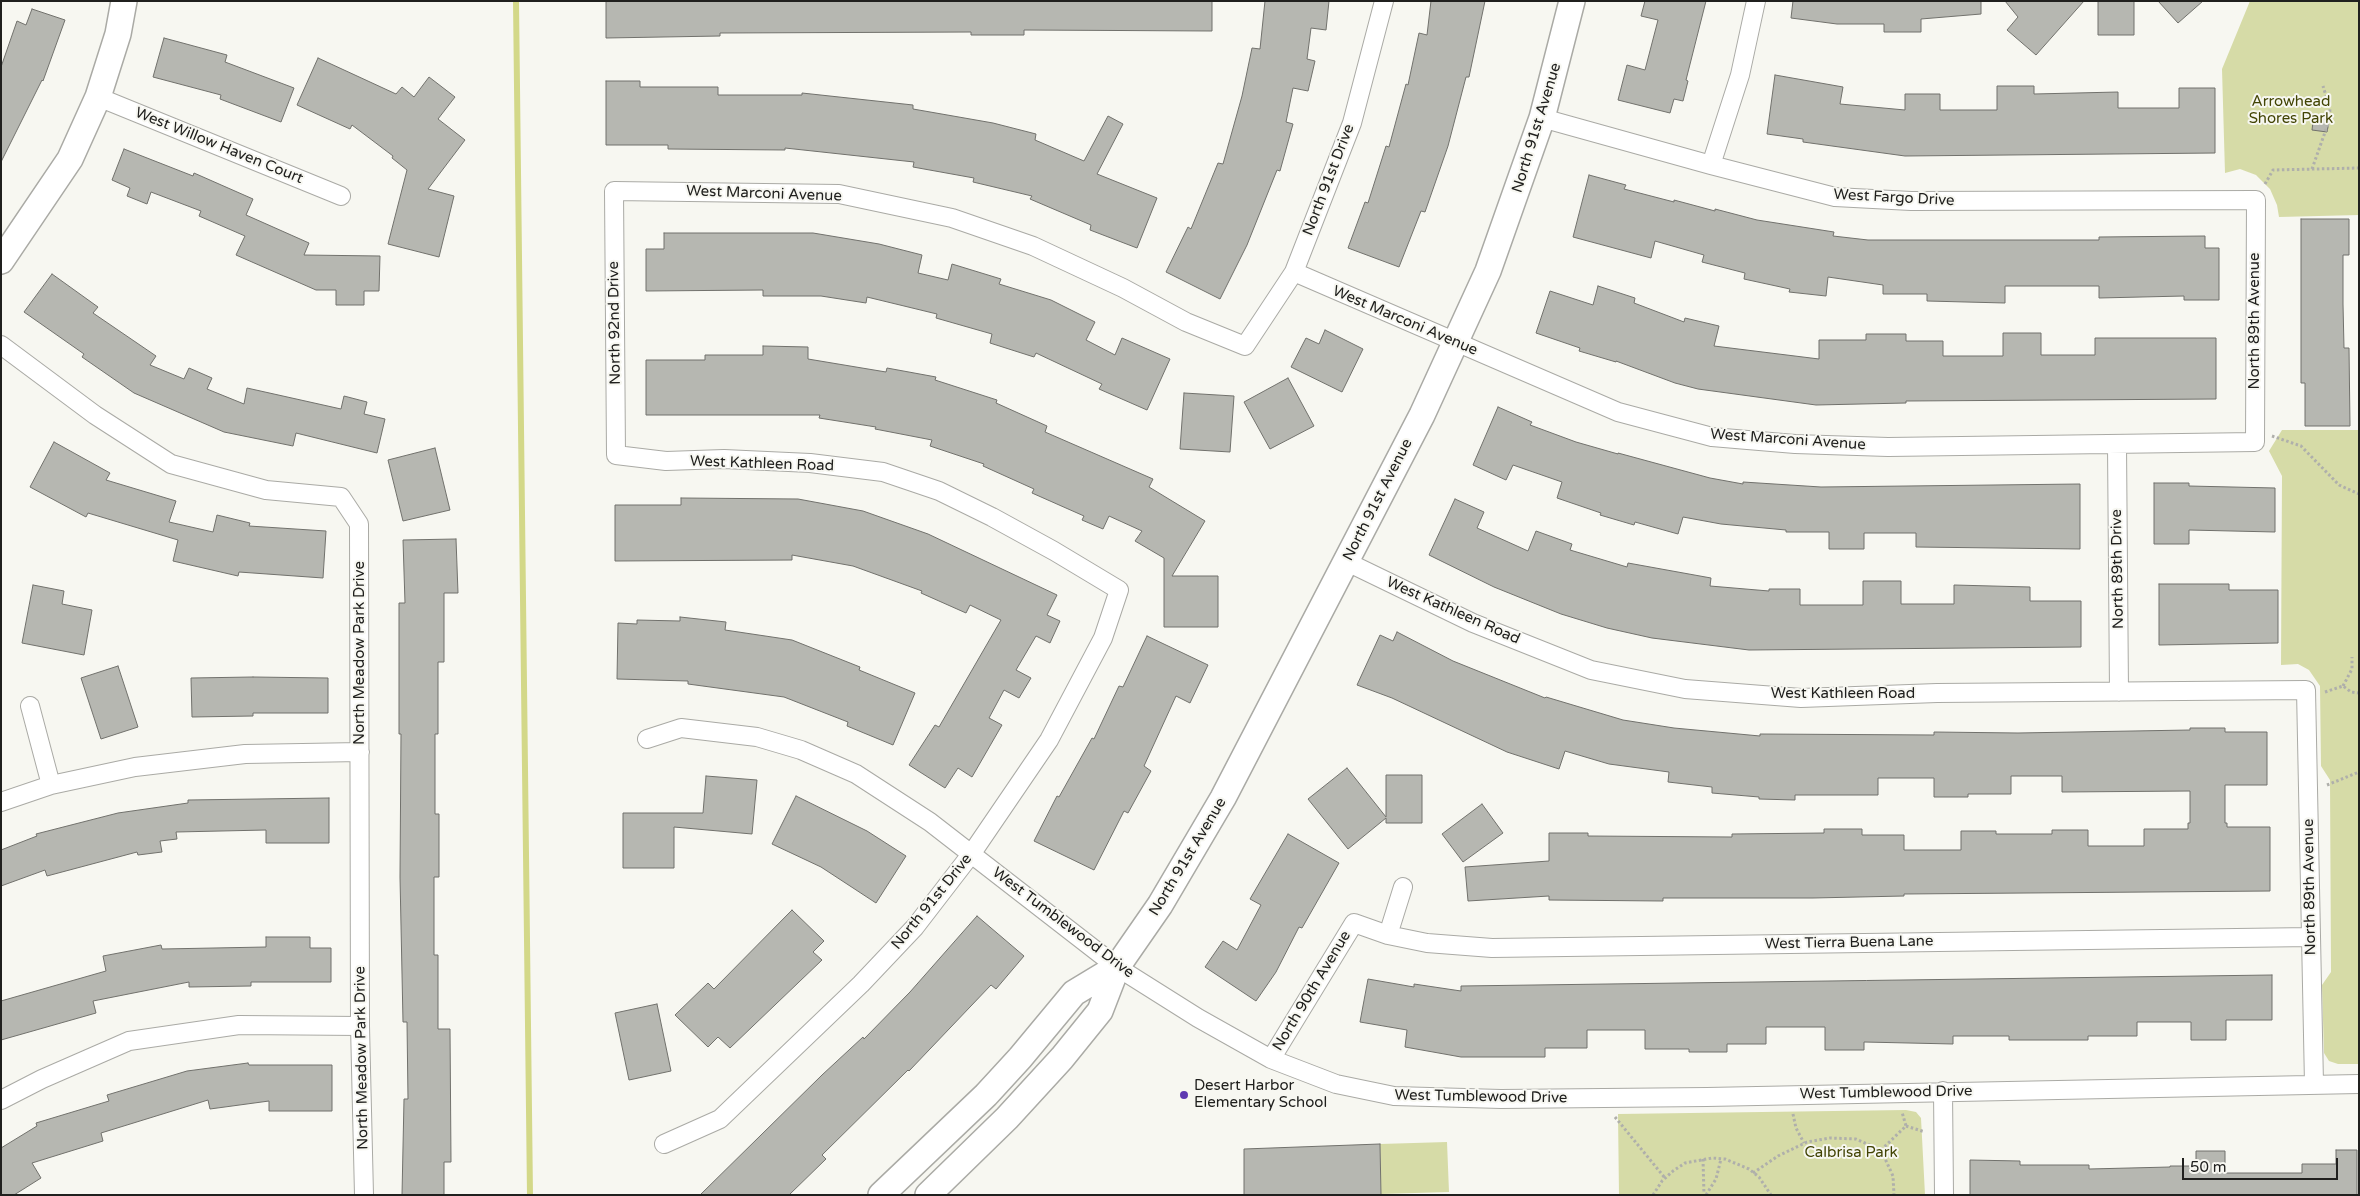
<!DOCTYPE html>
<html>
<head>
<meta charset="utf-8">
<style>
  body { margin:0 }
  #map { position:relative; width:2360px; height:1196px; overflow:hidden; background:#f7f7f1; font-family:"Varela Round",sans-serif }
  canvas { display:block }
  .frame { position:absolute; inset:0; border:2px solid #20201e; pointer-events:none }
  .scale { position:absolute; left:2182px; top:1158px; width:156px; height:22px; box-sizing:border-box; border:2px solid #20201e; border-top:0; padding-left:6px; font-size:15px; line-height:18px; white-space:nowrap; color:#20201e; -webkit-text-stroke:4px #f7f7f1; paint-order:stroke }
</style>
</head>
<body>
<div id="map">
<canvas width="2360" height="1196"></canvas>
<div class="frame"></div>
<div class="scale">50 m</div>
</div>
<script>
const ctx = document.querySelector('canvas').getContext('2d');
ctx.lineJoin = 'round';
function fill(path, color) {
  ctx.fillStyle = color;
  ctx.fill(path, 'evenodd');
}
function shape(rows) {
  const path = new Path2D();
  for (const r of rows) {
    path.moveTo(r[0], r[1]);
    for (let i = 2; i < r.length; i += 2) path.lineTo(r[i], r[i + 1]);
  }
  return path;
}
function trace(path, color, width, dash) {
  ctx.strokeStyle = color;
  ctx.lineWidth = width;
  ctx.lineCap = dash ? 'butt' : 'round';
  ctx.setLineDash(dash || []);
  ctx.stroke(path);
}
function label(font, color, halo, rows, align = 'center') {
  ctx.font = font + ' "Varela Round",sans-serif';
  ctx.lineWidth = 4;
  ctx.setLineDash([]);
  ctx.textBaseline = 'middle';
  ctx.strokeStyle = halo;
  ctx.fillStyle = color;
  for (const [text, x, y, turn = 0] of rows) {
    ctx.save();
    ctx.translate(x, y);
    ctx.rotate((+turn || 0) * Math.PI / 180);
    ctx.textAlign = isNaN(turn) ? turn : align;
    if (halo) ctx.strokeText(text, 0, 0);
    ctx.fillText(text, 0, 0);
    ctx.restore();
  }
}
fill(shape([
  [2250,1,2359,1,2359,215,2279,217,2277,205,2270,189,2256,175,2240,169,2225,173,2222,69],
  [2282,430,2359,430,2359,1064,2338,1064,2329,1061,2324,1053,2322,985,2331,972,2330,780,2321,766,2320,686,2309,670,2298,664,2281,665,2282,476,2269,451],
  [1906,1110,1916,1112,1921,1118,1925,1195,1619,1195,1618,1114],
  [1447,1142,1449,1192,1381,1194,1380,1144]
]), '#d6dba7');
trace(shape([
  [516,1,530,1195]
]), '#d3d888', 6);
const building = shape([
  [606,1,1212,1,1212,31,1024,30,1024,35,971,35,971,32,720,33,720,36,606,38,606,1],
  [1265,1,1329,1,1326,30,1311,28,1307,59,1315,61,1308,91,1293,88,1286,122,1293,124,1280,171,1277,170,1247,245,1220,299,1166,272,1188,227,1191,229,1218,163,1223,164,1242,96,1252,48,1260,49,1265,1],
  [1431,1,1485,1,1469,77,1466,77,1448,146,1425,212,1421,211,1399,267,1348,248,1365,202,1368,203,1386,146,1389,147,1406,84,1408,85,1419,33,1427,35,1431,1],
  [1645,1,1706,1,1686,80,1688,81,1683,101,1674,99,1670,113,1618,100,1627,65,1645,70,1658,20,1641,16,1645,1],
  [1793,1,1981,1,1981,14,1921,19,1921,32,1884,32,1884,24,1837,24,1791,18,1793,1],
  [2005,1,2084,1,2036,55,2007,30,2018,17,2005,1],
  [2098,1,2134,1,2134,35,2098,35,2098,1],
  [2158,1,2203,1,2178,23,2158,1],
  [32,9,65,20,43,81,42,80,1,162,1,67,17,21,26,25,32,9],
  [164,38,227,55,225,62,294,88,281,122,220,99,221,95,153,77,164,38],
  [318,58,396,94,402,87,414,97,429,77,455,97,438,119,465,140,428,189,454,196,439,257,388,244,407,170,392,158,393,156,352,125,350,129,297,105,318,58],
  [1775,75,1843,87,1840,104,1905,110,1905,94,1940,94,1940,110,1997,110,1997,86,2034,86,2034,94,2118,92,2118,108,2179,108,2179,88,2215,88,2215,153,1905,156,1803,142,1803,139,1767,134,1775,75],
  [606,81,640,81,640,87,718,87,718,95,802,95,802,93,913,105,913,109,993,123,1036,134,1035,140,1084,161,1108,116,1123,124,1097,174,1157,198,1137,248,1090,230,1091,225,1030,199,1032,196,973,182,974,178,913,167,914,162,785,148,785,150,668,149,668,145,606,145,606,81],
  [2314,114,2330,117,2327,132,2312,130,2314,114],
  [124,149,193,176,194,173,253,199,246,215,309,243,304,255,380,256,379,291,364,291,364,305,336,305,336,290,316,290,236,255,245,236,199,216,201,211,151,192,147,204,127,196,130,188,112,180,124,149],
  [1589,175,1626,185,1624,189,1674,202,1674,200,1715,211,1715,209,1757,220,1834,232,1833,236,1868,240,2099,240,2099,237,2205,236,2205,248,2219,248,2219,300,2184,300,2184,296,2099,298,2099,286,2005,286,2005,303,1927,301,1927,294,1883,294,1883,285,1828,277,1826,296,1789,292,1790,289,1744,279,1745,273,1702,262,1704,255,1655,241,1651,258,1573,237,1589,175],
  [2301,219,2349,219,2349,255,2343,255,2343,304,2344,348,2349,348,2350,426,2305,426,2305,383,2301,383,2301,219],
  [664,233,813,233,879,244,922,255,918,273,948,280,952,264,1001,279,999,284,1051,300,1095,322,1086,340,1115,355,1122,338,1170,359,1147,410,1099,389,1102,384,1036,353,1034,357,990,343,992,334,936,318,937,314,867,297,866,303,821,296,763,296,763,290,646,291,646,249,664,249,664,233],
  [52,274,98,307,93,313,156,356,150,365,184,379,189,368,212,378,207,389,244,404,247,388,341,409,344,396,367,402,364,414,385,419,377,453,296,433,293,446,224,432,134,393,82,357,84,354,24,312,52,274],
  [1598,286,1635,298,1634,303,1684,322,1685,318,1719,326,1714,346,1819,359,1819,340,1866,340,1866,334,1906,334,1906,341,1943,341,1943,356,2003,356,2003,333,2041,333,2041,355,2095,355,2095,338,2216,338,2216,399,1906,401,1906,403,1816,405,1698,389,1675,383,1616,361,1616,362,1579,351,1580,348,1536,333,1550,291,1593,305,1598,286],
  [1325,330,1363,349,1342,392,1291,367,1306,338,1319,344,1325,330],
  [763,346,808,347,808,359,886,372,887,368,936,377,935,380,997,400,996,403,1047,426,1045,432,1153,479,1149,487,1205,521,1172,576,1218,576,1218,627,1164,627,1164,558,1135,541,1142,531,1109,516,1103,529,1082,520,1084,516,1032,493,1034,489,983,466,984,464,930,446,932,440,875,429,876,427,819,418,820,415,646,415,646,360,705,360,705,355,763,355,763,346],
  [1288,378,1314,426,1270,449,1244,402,1288,378],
  [1184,393,1234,396,1230,452,1180,449,1184,393],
  [1498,407,1532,422,1530,425,1576,442,1618,454,1618,453,1710,478,1743,484,1743,482,1821,487,2080,484,2080,549,1916,547,1916,533,1864,533,1864,549,1829,549,1829,532,1786,532,1786,530,1721,524,1683,517,1678,534,1635,522,1634,525,1600,515,1601,513,1557,498,1562,482,1513,465,1506,480,1473,465,1498,407],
  [54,442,110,473,106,480,176,501,169,522,213,532,217,515,250,523,249,526,326,531,323,578,239,572,238,576,173,561,178,540,88,513,86,517,30,487,54,442],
  [435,448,450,510,403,521,388,460,435,448],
  [2154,483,2189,483,2189,486,2275,488,2275,532,2189,530,2189,544,2154,544,2154,483],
  [681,498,798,499,863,511,928,534,1057,595,1047,615,1060,621,1050,643,1036,636,1016,670,1031,678,1019,698,1004,690,989,718,1002,725,972,777,958,768,945,788,909,765,935,725,939,727,1001,620,970,605,966,613,921,593,922,591,853,566,792,555,792,560,615,561,615,505,681,505,681,498],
  [1455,499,1484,512,1477,528,1528,551,1536,531,1572,544,1570,550,1627,567,1628,563,1711,578,1710,586,1769,591,1769,589,1800,589,1800,605,1863,605,1863,581,1901,581,1901,604,1954,604,1954,585,2030,587,2030,601,2081,601,2081,647,1749,650,1652,638,1607,628,1561,614,1494,587,1429,555,1455,499],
  [456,539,458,593,444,593,444,662,438,662,438,734,435,734,435,814,439,814,439,877,434,877,434,955,438,955,438,1029,450,1029,451,1162,444,1162,444,1195,402,1195,404,1099,408,1099,407,1022,403,1022,400,877,401,734,399,734,399,603,405,603,403,540,456,539],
  [2159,584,2229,584,2229,590,2278,590,2278,643,2159,645,2159,584],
  [33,585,64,591,62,604,92,610,84,655,22,643,33,585],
  [680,617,726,622,725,630,792,640,860,667,859,670,915,693,893,745,847,726,848,722,784,697,688,684,688,681,617,679,618,623,637,624,637,620,680,621,680,617],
  [1397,632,1453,661,1545,698,1546,697,1623,720,1674,728,1760,736,1760,734,1934,735,1934,732,2018,733,2190,730,2190,728,2225,728,2225,732,2267,732,2267,785,2225,785,2225,823,2227,823,2227,827,2270,827,2270,891,1904,894,1904,896,1813,898,1663,898,1663,901,1549,900,1549,896,1468,901,1465,867,1549,861,1549,833,1588,833,1588,836,1732,837,1732,834,1824,833,1824,829,1862,829,1862,835,1904,835,1904,850,1961,850,1961,831,1996,831,1996,834,2052,834,2052,830,2088,830,2088,846,2144,846,2144,829,2188,829,2188,823,2190,823,2190,791,2062,792,2062,776,2011,776,2011,794,1968,794,1968,797,1934,797,1934,778,1878,778,1878,795,1795,795,1795,800,1759,799,1759,797,1712,793,1712,787,1668,782,1669,772,1609,764,1565,751,1559,769,1507,752,1392,698,1357,685,1380,635,1393,641,1397,632],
  [1147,636,1208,665,1190,703,1176,696,1144,766,1151,771,1128,813,1124,811,1094,870,1034,841,1057,796,1059,797,1092,738,1094,739,1119,686,1123,687,1147,636],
  [118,666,138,727,101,739,81,678,118,666],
  [253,677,328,678,328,713,253,713,253,716,192,717,191,678,253,677],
  [1347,768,1386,817,1386,775,1422,775,1422,823,1386,823,1386,818,1348,849,1308,799,1347,768],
  [706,776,757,780,752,834,674,827,674,868,623,868,623,813,703,813,706,776],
  [796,796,867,831,906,856,876,903,821,867,772,844,796,796],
  [329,798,329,843,266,843,266,830,176,832,177,839,160,841,162,852,138,855,137,852,47,876,45,870,1,886,1,850,37,836,36,834,118,813,188,803,188,800,329,798],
  [1482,804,1503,833,1463,862,1442,834,1482,804],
  [1288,834,1339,863,1302,928,1299,927,1276,972,1256,1001,1205,967,1223,941,1237,950,1261,905,1250,899,1288,834],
  [792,910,824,941,813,952,822,960,730,1048,718,1037,708,1047,675,1015,708,983,714,989,792,910],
  [977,916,1024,956,996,989,991,985,909,1071,908,1070,822,1155,826,1159,789,1195,700,1195,822,1075,863,1037,864,1039,910,992,977,916],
  [266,937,310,937,310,948,331,948,331,982,251,982,251,986,189,987,189,982,93,1001,96,1013,1,1040,1,1001,106,971,103,956,161,945,162,949,266,947,266,937],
  [2272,975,2272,1020,2226,1020,2226,1040,2191,1040,2191,1022,2137,1022,2137,1036,2088,1036,2088,1040,2009,1040,2009,1036,1953,1036,1953,1044,1864,1042,1864,1050,1825,1050,1825,1027,1766,1027,1766,1044,1727,1044,1727,1052,1689,1052,1689,1049,1645,1049,1645,1030,1587,1030,1587,1048,1545,1048,1545,1057,1461,1057,1405,1047,1407,1030,1360,1022,1368,979,1414,987,1414,984,1461,991,1461,986,2272,975],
  [657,1004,671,1071,629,1080,615,1013,657,1004],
  [248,1063,249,1065,332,1065,332,1111,269,1111,269,1101,210,1109,208,1100,101,1133,103,1141,32,1163,41,1178,14,1195,1,1195,1,1148,37,1126,36,1123,109,1101,107,1095,187,1071,248,1063],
  [1380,1144,1381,1195,1244,1195,1244,1149,1380,1144],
  [2336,1150,2357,1150,2357,1195,1970,1195,1970,1160,2020,1161,2020,1165,2089,1165,2089,1169,2170,1167,2170,1166,2196,1166,2196,1151,2225,1151,2225,1173,2302,1173,2302,1164,2336,1164,2336,1150]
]);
fill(building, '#b6b7b1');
trace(building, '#71716c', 1);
const street = shape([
  [98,97,341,196],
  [1711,165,1740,75,1756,1],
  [1294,272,1618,412,1712,437,1795,444,1888,447,2255,442,2256,200,1911,201,1835,197,1711,165,1542,118],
  [1,345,95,415,171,464,266,490,341,497,359,524,360,1026,364,1195],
  [2117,445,2119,692],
  [1347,562,1473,623,1591,670,1685,689,1801,698,1937,693,2306,690,2314,1084],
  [30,706,51,785],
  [647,739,681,728,757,737,801,750,856,774,930,822,1117,967,1198,1018,1271,1059,1336,1084,1394,1096,1501,1099,1707,1097,2359,1084],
  [1,802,51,785,135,767,245,754,360,752],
  [1388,935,1403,887],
  [1271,1059,1354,923,1388,935,1427,943,1492,948,2311,937],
  [1943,1091,1944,1195],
  [1,1100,42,1079,129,1041,239,1025,360,1026],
  [664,1144,720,1119,861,984,915,927,972,853,1049,740,1103,638,1119,590,1054,551,992,517,939,491,883,472,810,463,724,459,666,461,616,455,614,191,839,194,952,218,1033,246,1123,288,1186,322,1245,346,1294,272,1352,123,1384,1]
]);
const secondary = shape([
  [1,261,70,159,98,97,118,34,124,1],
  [881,1195,986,1095,1020,1058,1074,993,1117,967],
  [928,1195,1007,1118,1062,1058,1100,1011,1117,967,1160,905,1223,798,1422,415,1488,271,1542,118,1572,1]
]);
trace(street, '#aaaaa5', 20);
trace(secondary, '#aaaaa5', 28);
trace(shape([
  [2312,169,2329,121,2330,109,2323,86],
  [2265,184,2273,170,2359,168],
  [2272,436,2301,446,2339,485,2359,494],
  [2343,686,2352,669,2352,657],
  [2325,692,2343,686,2351,692,2359,693],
  [2327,785,2359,772],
  [1793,1114,1796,1128,1804,1143],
  [1615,1117,1665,1178],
  [1906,1126,1925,1132],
  [1881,1150,1906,1126,1902,1112],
  [1703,1159,1704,1195],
  [1753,1173,1778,1156,1807,1142,1830,1138,1856,1139,1881,1150,1893,1176,1894,1195],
  [1653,1195,1662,1181,1673,1171,1685,1163,1712,1158,1725,1159,1749,1169,1759,1177,1771,1195],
  [1706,1195,1716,1179,1721,1159]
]), '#afafab', 3, [2.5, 2.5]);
trace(street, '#fff', 18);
trace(secondary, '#fff', 25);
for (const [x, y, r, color] of [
  [1184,1095,5,"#5e39b1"]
]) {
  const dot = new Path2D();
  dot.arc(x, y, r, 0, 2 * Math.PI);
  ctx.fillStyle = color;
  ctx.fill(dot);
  trace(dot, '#f7f7f1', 2);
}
label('15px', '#424404', '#f7f7f1', [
  ["Arrowhead",2291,102],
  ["Shores Park",2291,119],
  ["Calbrisa Park",1851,1153]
]);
label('15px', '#20201e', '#f7f7f1', [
  ["North 91st Avenue",1537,128,-73],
  ["West Willow Haven Court",219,146,22],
  ["North 91st Drive",1329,180,-69],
  ["West Marconi Avenue",764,194,2],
  ["West Fargo Drive",1894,198,3],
  ["West Marconi Avenue",1405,321,23],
  ["North 89th Avenue",2255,321,-90],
  ["North 92nd Drive",615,323,-91],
  ["West Marconi Avenue",1788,440,4],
  ["West Kathleen Road",762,464,2],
  ["North 91st Avenue",1378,500,-63],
  ["North 89th Drive",2118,569,-91],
  ["West Kathleen Road",1453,611,24],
  ["North Meadow Park Drive",360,653,-90],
  ["West Kathleen Road",1843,694],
  ["North 91st Avenue",1188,857,-59],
  ["North 89th Avenue",2310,887,-91],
  ["North 91st Drive",932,902,-51],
  ["West Tumblewood Drive",1063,923,37],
  ["West Tierra Buena Lane",1849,943,-1],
  ["North 90th Avenue",1312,991,-59],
  ["North Meadow Park Drive",362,1058,-91],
  ["West Tumblewood Drive",1886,1093,-1],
  ["West Tumblewood Drive",1481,1097,1]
]);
label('15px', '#20201e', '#f7f7f1', [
  ["Desert Harbor",1194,1086],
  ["Elementary School",1194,1103]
], 'left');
</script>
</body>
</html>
